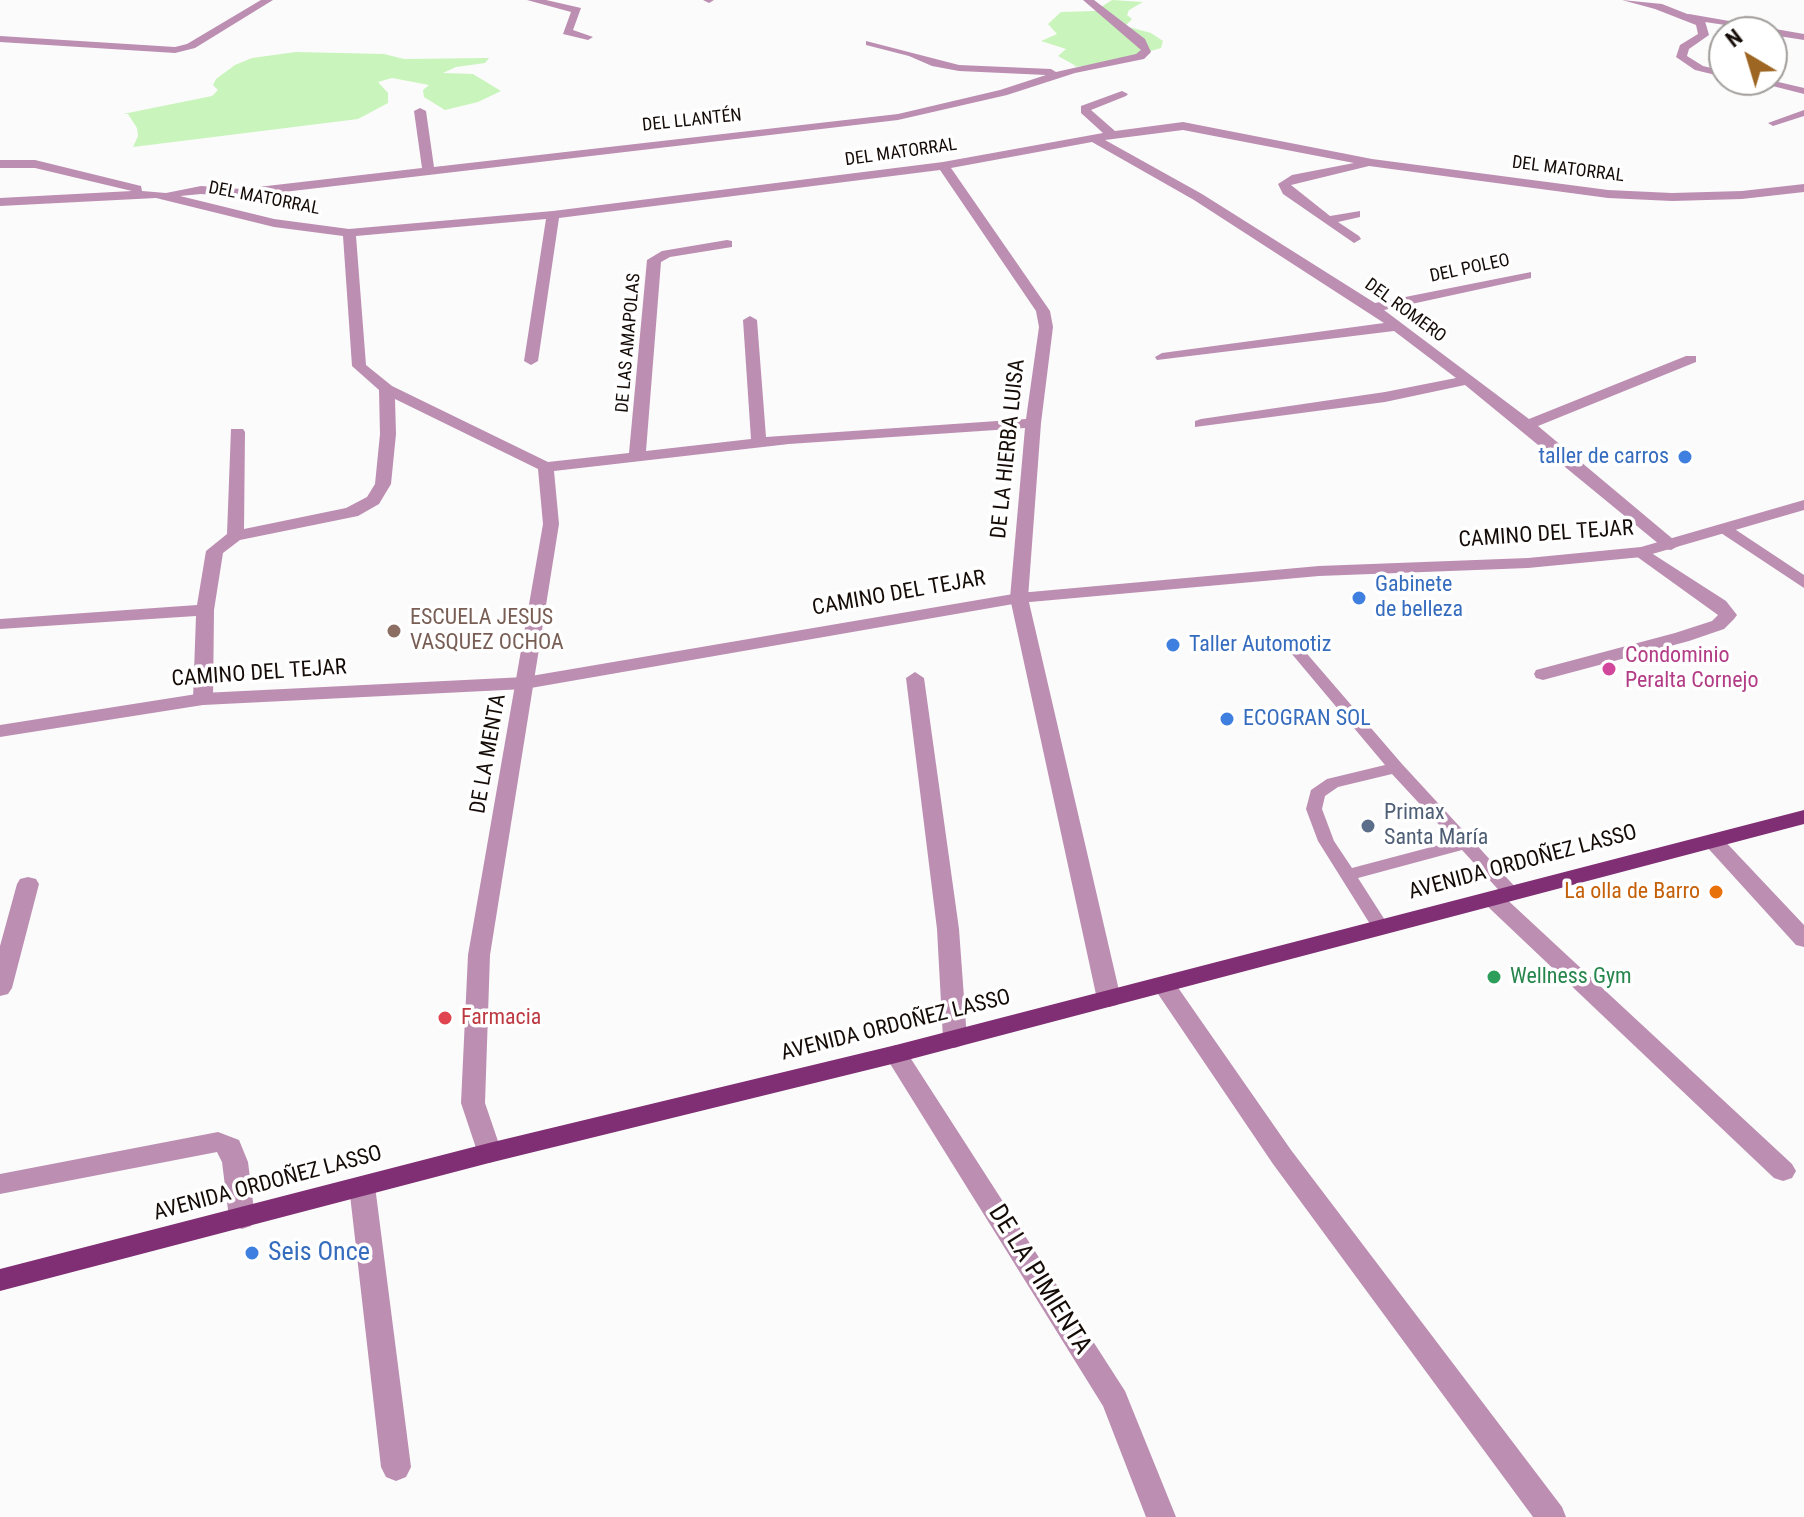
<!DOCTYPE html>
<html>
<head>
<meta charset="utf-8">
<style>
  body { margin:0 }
  #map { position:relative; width:1804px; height:1517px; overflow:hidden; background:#fbfbfb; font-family:"Roboto Condensed",sans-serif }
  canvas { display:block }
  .north { position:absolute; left:1708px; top:16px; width:80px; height:80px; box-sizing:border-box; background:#fff; border:2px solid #a19e9c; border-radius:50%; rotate:322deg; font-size:22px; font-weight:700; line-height:32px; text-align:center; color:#150c08 }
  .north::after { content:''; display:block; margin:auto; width:28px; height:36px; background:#9e6623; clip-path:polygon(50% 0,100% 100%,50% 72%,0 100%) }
</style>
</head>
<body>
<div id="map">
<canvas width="1804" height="1517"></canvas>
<div class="north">N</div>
</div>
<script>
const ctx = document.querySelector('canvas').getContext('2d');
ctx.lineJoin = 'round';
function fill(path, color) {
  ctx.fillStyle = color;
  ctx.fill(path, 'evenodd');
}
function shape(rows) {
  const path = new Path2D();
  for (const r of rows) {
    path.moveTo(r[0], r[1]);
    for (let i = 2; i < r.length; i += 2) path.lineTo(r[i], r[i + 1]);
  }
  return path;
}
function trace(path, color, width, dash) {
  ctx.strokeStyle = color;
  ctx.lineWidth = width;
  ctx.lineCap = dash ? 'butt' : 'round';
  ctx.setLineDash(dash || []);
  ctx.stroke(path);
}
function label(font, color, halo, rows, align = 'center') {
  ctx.font = font + ' "Roboto Condensed",sans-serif';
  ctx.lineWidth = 7;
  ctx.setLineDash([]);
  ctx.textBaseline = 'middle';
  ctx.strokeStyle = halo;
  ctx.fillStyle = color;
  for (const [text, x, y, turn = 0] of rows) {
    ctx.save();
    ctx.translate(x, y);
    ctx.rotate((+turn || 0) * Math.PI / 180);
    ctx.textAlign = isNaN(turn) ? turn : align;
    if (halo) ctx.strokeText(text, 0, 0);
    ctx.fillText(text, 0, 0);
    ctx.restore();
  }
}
fill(shape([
  [1112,0,1143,2,1129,10,1127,15,1132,19,1125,26,1151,33,1163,41,1161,48,1107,64,1073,67,1076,66,1058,56,1066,49,1041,41,1057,34,1048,24,1061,12,1095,11],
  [296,52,384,54,404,59,489,58,485,63,456,67,443,73,473,74,501,91,478,102,445,110,424,97,423,90,429,85,392,78,378,82,388,93,388,103,358,119,133,147,138,136,137,128,128,114,123,114,212,96,218,90,213,85,216,79,235,65,252,58]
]), '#c9f4bb');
fill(shape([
  [1804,110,1804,116,1773,126,1768,123,1804,110],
  [1291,640,1296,641,1402,764,1518,890,1521,894,1518,898,1506,898,1462,850,1358,878,1390,928,1387,932,1375,932,1318,841,1306,809,1311,790,1327,779,1385,765,1286,647,1284,644,1291,640],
  [1392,774,1454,841,1352,868,1334,841,1322,809,1325,796,1338,787,1392,774]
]), '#bc8eb2');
fill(shape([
  [261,0,273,0,195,48,175,53,0,42,0,36,175,47,187,44,261,0],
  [527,0,546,0,581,8,573,30,593,37,588,40,563,34,571,12,527,0],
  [703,0,714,0,709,3,703,0],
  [1083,0,1094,0,1145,39,1151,52,1144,59,1075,73,1007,95,898,120,241,197,201,194,180,196,274,219,349,229,553,211,943,162,1103,133,1081,113,1081,106,1122,91,1128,94,1126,96,1091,110,1115,131,1183,122,1372,159,1608,190,1672,193,1742,191,1804,184,1804,192,1742,199,1672,201,1608,198,1369,166,1291,185,1330,216,1360,211,1360,217,1338,222,1359,236,1361,239,1354,243,1283,194,1278,184,1292,175,1354,163,1183,130,1105,140,1202,194,1375,303,1531,272,1531,278,1384,310,1529,419,1686,356,1696,356,1696,362,1538,426,1680,545,1671,550,1665,549,1465,385,1385,402,1195,427,1195,421,1201,419,1385,392,1456,378,1394,331,1157,360,1155,357,1162,353,1384,323,1194,200,1092,142,951,168,1050,311,1053,327,1041,423,1028,598,1121,999,1117,1005,1109,1007,1101,1005,1097,999,1010,598,1025,428,789,444,554,471,559,524,490,955,485,1103,502,1153,498,1160,489,1163,480,1160,461,1103,468,955,543,524,538,469,395,399,396,434,391,484,379,504,358,516,240,540,223,553,214,610,213,699,210,703,196,703,193,699,196,616,0,629,0,619,197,605,206,551,227,534,231,429,243,429,245,432,244,529,346,508,367,497,375,484,380,434,379,390,352,366,343,236,274,227,156,198,0,206,0,198,132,191,35,168,0,168,0,160,35,160,141,186,142,191,166,193,201,186,241,189,422,168,414,111,420,108,426,111,434,167,898,114,1000,90,1046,75,959,71,932,66,909,56,866,45,866,41,959,65,1051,69,1056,72,1136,54,1141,50,1083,0],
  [940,170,1036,311,1039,327,1026,419,766,437,757,320,750,316,743,320,751,439,646,451,661,262,670,257,732,247,732,241,727,240,662,251,647,260,629,453,548,462,392,386,366,365,356,236,546,219,524,361,531,365,538,361,559,218,940,170],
  [1689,14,1804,34,1804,40,1772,35,1772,32,1685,19,1685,15,1689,14],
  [1727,524,1804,575,1804,588,1721,533,1719,529,1721,525,1727,524],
  [1642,547,1726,601,1737,615,1734,619,1724,629,1689,641,1543,680,1536,678,1534,674,1536,670,1675,633,1712,621,1718,615,1636,556,1633,552,1642,547],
  [915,672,924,678,959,929,967,1039,963,1045,955,1048,947,1045,943,1039,937,929,906,678,915,672],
  [1713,834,1720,836,1804,925,1804,947,1796,945,1706,846,1702,841,1706,836,1713,834],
  [28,877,36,879,39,884,12,988,8,994,0,996,0,946,17,884,20,879,28,877],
  [1493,891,1501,894,1792,1164,1796,1171,1792,1178,1783,1181,1774,1178,1485,904,1482,899,1485,894,1493,891],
  [1164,977,1172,979,1291,1150,1562,1507,1566,1517,1533,1517,1273,1164,1156,991,1153,985,1156,979,1164,977],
  [896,1045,904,1048,1125,1391,1176,1517,1146,1517,1103,1406,884,1054,888,1048,896,1045],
  [218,1132,239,1140,248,1162,255,1218,251,1226,242,1229,233,1226,229,1218,222,1162,217,1152,0,1194,0,1174,218,1132],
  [362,1176,371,1179,375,1186,411,1467,406,1477,396,1481,386,1477,381,1467,349,1186,353,1179,362,1176]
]), '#bc8eb2');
fill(shape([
  [1622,0,1662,4,1705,21,1709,35,1689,49,1687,56,1703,66,1724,71,1724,77,1695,70,1676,57,1680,45,1698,34,1696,25,1655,9,1622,0],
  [1749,80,1770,80,1804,88,1804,94,1749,80],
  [1804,500,1804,510,1642,557,1528,568,1319,576,1019,603,525,689,203,705,0,737,0,725,203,693,525,677,1019,593,1319,566,1528,558,1641,547,1804,500]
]), '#bc8eb2');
fill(shape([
  [1804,810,1804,824,896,1063,489,1163,0,1291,0,1269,489,1143,896,1045,1804,810]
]), '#802f74');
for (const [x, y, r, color] of [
  [1685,457,8,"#3f7fe0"],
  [1359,598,8,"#3f7fe0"],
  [394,631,8,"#8d6e63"],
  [1173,645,8,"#3f7fe0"],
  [1609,669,8,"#d1479c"],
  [1227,719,8,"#3f7fe0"],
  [1368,826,8,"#5c6f8a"],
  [1716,892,8,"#e8710a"],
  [1494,977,8,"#2e9e5b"],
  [445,1018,8,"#e0444e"],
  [252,1253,8,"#3f7fe0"]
]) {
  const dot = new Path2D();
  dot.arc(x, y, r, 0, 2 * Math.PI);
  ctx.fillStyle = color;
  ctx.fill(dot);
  trace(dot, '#fff', 3);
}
label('18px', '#150c08', '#fff', [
  ["DEL LLANTÉN",692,121,-6],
  ["DEL MATORRAL",901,153,-8],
  ["DEL MATORRAL",1568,170,7],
  ["DEL MATORRAL",264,199,11],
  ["DEL POLEO",1470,269,-12],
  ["DEL ROMERO",1405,311,36],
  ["DE LAS AMAPOLAS",629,343,-85]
]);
label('22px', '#150c08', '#fff', [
  ["DE LA HIERBA LUISA",1009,449,-84],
  ["CAMINO DEL TEJAR",1546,535,-4],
  ["CAMINO DEL TEJAR",899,594,-10],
  ["CAMINO DEL TEJAR",259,674,-4],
  ["DE LA MENTA",489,754,-80],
  ["AVENIDA ORDOÑEZ LASSO",1523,863,-15],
  ["AVENIDA ORDOÑEZ LASSO",896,1026,-14],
  ["AVENIDA ORDOÑEZ LASSO",268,1184,-15]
]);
label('22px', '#366cbe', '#fff', [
  ["taller de carros",1669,457,"right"],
  ["Gabinete",1375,585],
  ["de belleza",1375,610],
  ["Taller Automotiz",1189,645],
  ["ECOGRAN SOL",1243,719]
], 'left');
label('22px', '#785e54', '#fff', [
  ["ESCUELA JESUS",410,618],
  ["VASQUEZ OCHOA",410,643]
], 'left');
label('22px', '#b23c85', '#fff', [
  ["Condominio",1625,656],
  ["Peralta Cornejo",1625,681]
], 'left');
label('22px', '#4e5e75', '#fff', [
  ["Primax",1384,813],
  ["Santa María",1384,838]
], 'left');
label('22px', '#c56008', '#fff', [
  ["La olla de Barro",1700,892]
], 'right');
label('22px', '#27864d', '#fff', [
  ["Wellness Gym",1510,977]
], 'left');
label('22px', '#be3a42', '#fff', [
  ["Farmacia",461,1018]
], 'left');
label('26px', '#366cbe', '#fff', [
  ["Seis Once",268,1253]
], 'left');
label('26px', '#150c08', '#fff', [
  ["DE LA PIMIENTA",1039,1280,58]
]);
</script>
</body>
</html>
